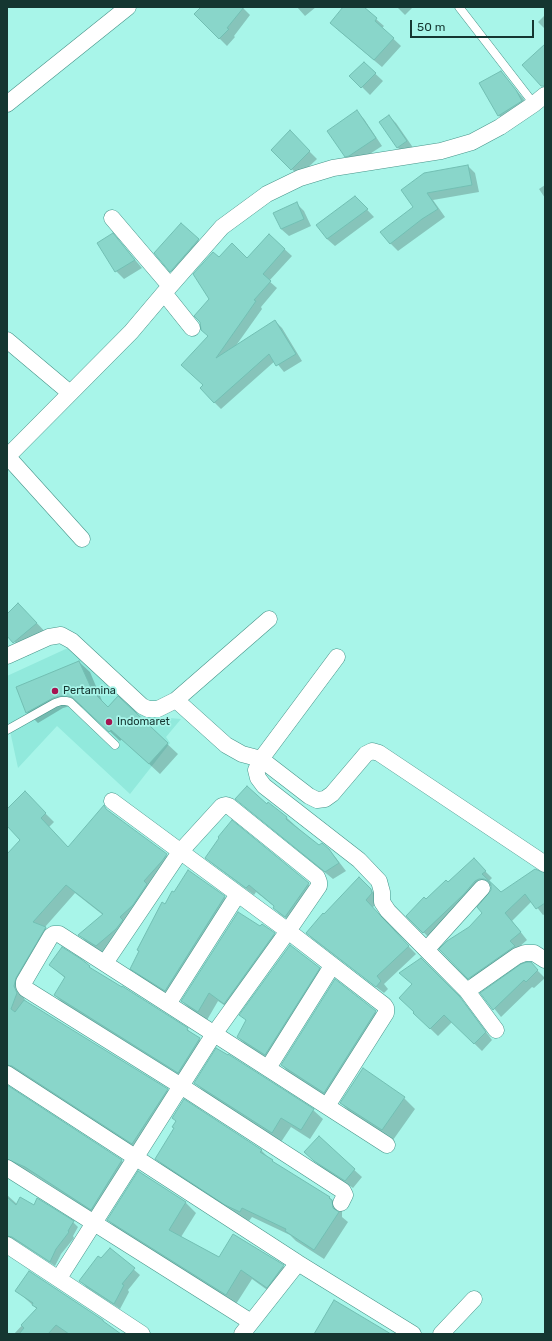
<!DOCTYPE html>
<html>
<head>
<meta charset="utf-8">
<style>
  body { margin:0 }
  #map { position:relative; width:552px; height:1341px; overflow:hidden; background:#a8f5e9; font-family:Rubik,sans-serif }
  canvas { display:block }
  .frame { position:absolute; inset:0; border:8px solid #153631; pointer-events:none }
  .scale { position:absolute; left:410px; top:20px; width:124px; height:18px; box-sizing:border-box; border:2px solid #153631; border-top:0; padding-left:5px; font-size:12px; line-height:14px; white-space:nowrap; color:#153631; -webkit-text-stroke:3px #a8f5e9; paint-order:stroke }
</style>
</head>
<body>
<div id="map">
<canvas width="552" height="1341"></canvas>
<div class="frame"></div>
<div class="scale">50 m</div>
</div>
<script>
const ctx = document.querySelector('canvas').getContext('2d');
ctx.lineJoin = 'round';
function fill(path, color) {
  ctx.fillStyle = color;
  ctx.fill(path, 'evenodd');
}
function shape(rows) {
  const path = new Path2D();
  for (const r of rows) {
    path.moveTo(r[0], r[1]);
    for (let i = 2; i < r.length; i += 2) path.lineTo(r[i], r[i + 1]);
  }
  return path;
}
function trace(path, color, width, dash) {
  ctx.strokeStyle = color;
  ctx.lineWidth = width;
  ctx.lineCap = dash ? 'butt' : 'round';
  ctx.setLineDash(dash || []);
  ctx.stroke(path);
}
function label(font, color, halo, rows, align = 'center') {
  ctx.font = font + ' Rubik,sans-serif';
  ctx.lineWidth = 3.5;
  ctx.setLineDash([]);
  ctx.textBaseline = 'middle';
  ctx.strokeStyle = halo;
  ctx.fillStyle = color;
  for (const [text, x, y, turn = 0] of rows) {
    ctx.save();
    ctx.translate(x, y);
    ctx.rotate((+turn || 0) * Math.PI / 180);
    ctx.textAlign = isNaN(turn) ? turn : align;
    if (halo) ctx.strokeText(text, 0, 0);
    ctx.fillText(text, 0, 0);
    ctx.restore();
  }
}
fill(shape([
  [70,647,151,722,170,718,181,719,166,737,170,743,130,794,57,726,18,768,7,717,7,676]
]), '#91e9dc');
fill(shape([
  [203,7,242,7,250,15,234,36,235,37,227,46,195,14],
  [297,7,316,7,305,16],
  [345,7,362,7,384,26,382,28,401,46,382,67,338,30],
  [397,7,413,7,405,15],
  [545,15,545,29,538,22],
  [364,63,383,81,370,95,351,76],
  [501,72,523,98,529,108,506,122,498,115],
  [357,112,364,119,382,146,356,163,353,164,345,156],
  [389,116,396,123,414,149,405,155,397,147],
  [290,132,317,159,299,176,272,150],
  [468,166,475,173,479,192,433,200,445,217,398,251,390,243,414,207,402,190],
  [545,185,545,198,539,189],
  [355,197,374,217,335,246,327,239],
  [297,204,304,211,311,226,289,236,281,229],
  [269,235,292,256,269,281,277,288,261,307,262,309,235,347,275,321,282,328,302,361,284,372,275,361,221,409,214,402,204,385,209,337,210,300,219,259,247,259],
  [198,240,209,251,182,282,171,271],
  [120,242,142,268,124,279,116,271],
  [7,615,33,619,51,638,28,656,7,634],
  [79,662,90,672,103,703,108,708,118,698,178,754,160,774,122,739,120,741,85,708,78,706,70,706,63,708,38,723,27,712],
  [25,793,54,822,49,827,69,848,108,811,166,855,175,864,105,955,88,944,80,935,103,915,75,893,45,927,54,936,23,996,26,1002,167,1090,176,1099,142,1152,7,1070,7,856,22,840,7,825,7,810],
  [244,806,267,806,287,818,319,847,329,850,336,858,346,871,333,879],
  [206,858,308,884,316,891,293,923,281,915,274,908,275,907,256,892,254,895,214,865],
  [481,867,492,878,489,881,500,893,545,874,545,914,543,915,532,901,512,921,527,940,476,985,441,949,470,927,484,913,492,886,487,886,430,939,408,916,448,884],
  [188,872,225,897,232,905,173,998,139,976,132,968,165,906,174,894],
  [371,890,378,897,379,901,372,908,416,954,384,984,388,989,384,993,314,940,307,933],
  [261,927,274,934,283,942,233,1011,218,1001,207,1020,191,1010,182,1001],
  [421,959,467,1006,492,1040,482,1051,452,1022,438,1036,414,1013,413,985],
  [531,964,545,978,534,988,532,987,501,1017,482,993],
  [50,965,89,967,93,971,187,1029,199,1039,207,1046,186,1079,62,1002,55,995,65,978],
  [319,968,326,975,272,1061,245,1044,238,1037],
  [375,1012,382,1018,331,1099,288,1072,282,1065],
  [195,1083,313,1110,323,1119,310,1139,291,1127,281,1142,205,1092],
  [7,1086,122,1161,129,1168,98,1216,33,1174,7,1161],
  [404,1098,415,1109,393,1140,352,1114,341,1103],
  [319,1138,362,1177,353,1188,322,1168,313,1160],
  [261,1150,276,1165,330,1198,339,1207,339,1208,342,1211,342,1217,348,1222,324,1259,296,1241,290,1235,252,1217,249,1221,236,1214,166,1168,156,1159],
  [139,1172,186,1203,196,1213,181,1237,220,1258,234,1235,283,1266,293,1276,277,1297,252,1279,236,1304,118,1230,108,1220],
  [7,1195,17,1204,34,1206,73,1222,78,1227,73,1236,74,1238,61,1254,55,1266,18,1242,7,1239],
  [110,1249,140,1275,128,1290,129,1292,120,1309,86,1287,81,1281],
  [17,1291,103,1321,116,1334,14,1334,37,1309]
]), '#0003');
const building = shape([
  [201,7,244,7,227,28,229,29,219,39,194,14,201,7],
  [343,7,364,7,377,18,375,21,394,38,374,60,330,23,343,7],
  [545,44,545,86,541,86,522,65,545,44],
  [364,62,376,73,361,88,349,76,364,62],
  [501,71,516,90,522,101,498,116,479,83,501,71],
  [357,110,376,138,349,156,345,157,327,131,357,110],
  [389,115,407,141,397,148,379,122,389,115],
  [290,130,310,151,291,170,271,150,290,130],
  [468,165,472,185,427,193,438,209,422,219,390,244,380,232,413,207,401,190,424,173,468,165],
  [355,196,368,209,327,239,316,225,355,196],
  [297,202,304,219,281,229,273,213,297,202],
  [181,223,199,239,170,272,154,253,181,223],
  [113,233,135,260,115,272,97,243,113,233],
  [269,234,285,249,263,274,271,281,254,300,256,301,216,358,275,320,296,354,276,366,269,354,214,403,200,388,203,385,181,365,208,336,201,330,200,322,194,316,209,299,193,274,213,252,219,257,232,243,247,258,269,234],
  [18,603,37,623,13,643,7,636,7,614,18,603],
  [79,661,93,692,108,707,118,696,168,743,149,764,111,730,109,732,72,697,61,696,53,698,26,713,16,687,79,661],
  [247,786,267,804,268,802,287,817,286,819,319,845,322,843,329,849,339,863,325,872,235,799,247,786],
  [25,791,46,813,41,818,68,847,104,805,106,809,167,854,162,861,144,881,147,884,133,905,120,917,123,920,116,929,96,946,78,935,103,914,66,885,33,922,46,927,16,978,14,986,17,993,11,1009,15,1012,24,1000,168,1089,132,1144,12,1066,7,1065,7,854,20,840,7,826,7,809,25,791],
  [232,820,309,883,285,917,273,908,274,906,249,885,246,888,205,858,219,838,218,837,232,820],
  [474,858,486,871,482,874,501,892,535,869,545,873,545,903,536,909,525,894,505,913,521,932,510,941,515,946,468,979,439,949,447,941,469,927,482,913,477,907,491,890,491,885,489,881,484,879,479,879,475,881,464,894,423,933,406,916,424,897,426,899,446,880,448,882,474,858],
  [188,870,225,896,165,991,130,969,139,951,137,950,162,902,165,904,172,891,174,892,188,870],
  [359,877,371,889,372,893,366,900,409,946,377,976,381,981,376,987,306,933,323,913,324,914,359,877],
  [238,912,260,926,262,924,275,933,224,1004,209,993,198,1012,181,1001,238,912],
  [290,945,320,968,265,1055,237,1037,246,1020,239,1015,290,945],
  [62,947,81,959,90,966,89,967,122,987,122,986,188,1028,187,1030,200,1038,178,1073,54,995,65,977,49,965,62,947],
  [421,958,460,997,486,1032,474,1044,444,1015,430,1029,413,1013,414,1012,399,998,412,984,399,973,421,958],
  [527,962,531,962,538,970,526,982,524,980,493,1010,480,993,521,964,527,962],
  [335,979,376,1011,324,1093,281,1065,335,979],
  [216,1048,228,1055,228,1054,314,1109,301,1130,281,1118,272,1133,194,1083,216,1048],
  [363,1068,405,1097,382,1130,340,1103,363,1068],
  [7,1085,122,1160,91,1210,25,1167,7,1159,7,1085],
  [184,1099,262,1150,260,1152,273,1160,272,1161,330,1197,329,1198,332,1200,333,1208,339,1212,314,1250,285,1231,286,1229,242,1208,240,1212,225,1205,155,1159,174,1128,172,1127,176,1121,172,1118,184,1099],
  [319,1136,355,1169,345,1181,314,1161,304,1152,319,1136],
  [138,1171,186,1202,169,1230,219,1257,233,1234,284,1265,267,1288,241,1270,226,1295,107,1220,138,1171],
  [7,1197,16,1205,20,1197,34,1205,37,1198,74,1221,68,1231,69,1232,56,1249,50,1262,12,1237,7,1236,7,1197],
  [110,1248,135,1268,122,1284,124,1285,114,1304,79,1281,98,1256,101,1258,110,1248],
  [29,1271,103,1320,103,1321,121,1334,69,1334,56,1325,48,1334,19,1334,24,1328,21,1325,37,1308,32,1305,33,1303,15,1291,29,1271],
  [334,1300,391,1334,314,1334,334,1300]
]);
fill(building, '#89d6ca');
trace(building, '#72bfb3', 1);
const service = shape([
  [459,7,534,104],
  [7,730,55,703,61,701,66,701,70,702,115,745]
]);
const minor = shape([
  [7,104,128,7],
  [112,218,170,286],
  [164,293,192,328],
  [7,340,70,393],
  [7,457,131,332,164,293,222,227,267,194,300,178,333,168,441,151,472,142,500,127,534,104,545,95],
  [8,457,82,539],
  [7,656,49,637,61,635,72,641,142,706,148,709,158,709,176,700,226,745,242,754,261,759,309,796,317,800,325,799,332,794,366,754,372,751,379,753,545,864],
  [337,657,261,759,256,770,258,778,264,786,359,860,379,881,382,892,382,902,388,911,467,991,496,1030],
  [176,700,269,619],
  [112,801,288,931,384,1005,386,1008,386,1013,327,1106],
  [427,949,482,888],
  [467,991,517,956,525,953,534,953,545,960],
  [168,1004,238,894],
  [268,1068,332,966],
  [7,1074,298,1263,413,1334],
  [7,1168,251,1322],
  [341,1203,345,1195,343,1191,181,1086,26,989,24,986,24,982,51,936,54,934,59,934,387,1145],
  [7,1245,142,1334],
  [59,1278,214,1034,288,931,319,886,319,882,317,877,229,806,226,805,222,806,180,852,105,963],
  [242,1334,298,1263],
  [441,1334,474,1299]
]);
trace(service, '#479489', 9);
trace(minor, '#479489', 17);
trace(service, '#fff', 8);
trace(minor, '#fff', 16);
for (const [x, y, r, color] of [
  [55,691,4,"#a61451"],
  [109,722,4,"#a61451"]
]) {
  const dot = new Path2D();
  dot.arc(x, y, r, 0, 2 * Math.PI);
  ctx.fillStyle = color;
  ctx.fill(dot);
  trace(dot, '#a8f5e9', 1.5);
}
label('11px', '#153631', '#a8f5e9', [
  ["Pertamina",63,691],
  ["Indomaret",117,722]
], 'left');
</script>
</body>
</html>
